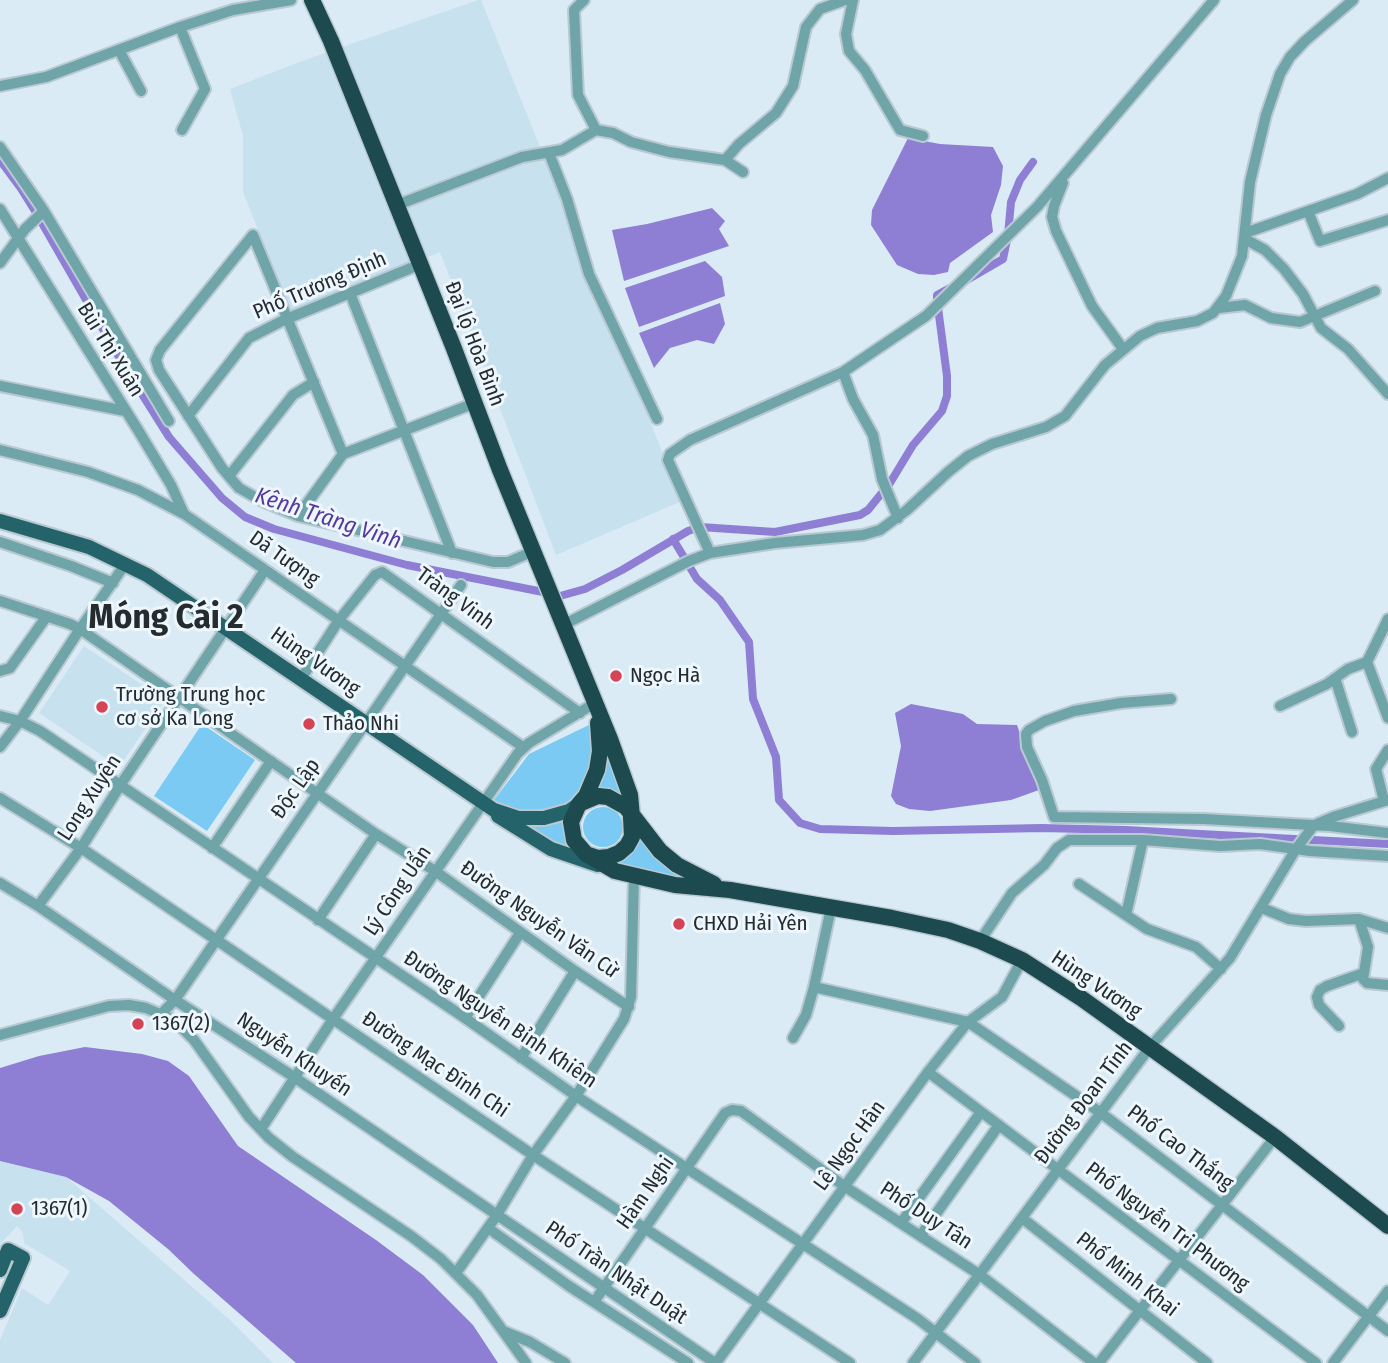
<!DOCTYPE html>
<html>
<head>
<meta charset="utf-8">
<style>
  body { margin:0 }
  canvas { display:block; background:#daebf5 }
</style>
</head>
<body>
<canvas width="1388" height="1363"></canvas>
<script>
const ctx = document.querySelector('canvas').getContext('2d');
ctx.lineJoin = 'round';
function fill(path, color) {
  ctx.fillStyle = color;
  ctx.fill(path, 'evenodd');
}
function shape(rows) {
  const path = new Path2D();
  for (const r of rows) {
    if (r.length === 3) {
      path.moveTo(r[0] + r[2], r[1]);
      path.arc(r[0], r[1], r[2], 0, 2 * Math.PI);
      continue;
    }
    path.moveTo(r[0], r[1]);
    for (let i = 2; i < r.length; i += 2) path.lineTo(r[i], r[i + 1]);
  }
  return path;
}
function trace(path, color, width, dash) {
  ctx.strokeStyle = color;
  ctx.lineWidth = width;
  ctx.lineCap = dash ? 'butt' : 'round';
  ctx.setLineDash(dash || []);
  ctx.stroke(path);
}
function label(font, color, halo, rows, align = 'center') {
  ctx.font = font + ' "Fira Sans Condensed",sans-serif';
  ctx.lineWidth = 6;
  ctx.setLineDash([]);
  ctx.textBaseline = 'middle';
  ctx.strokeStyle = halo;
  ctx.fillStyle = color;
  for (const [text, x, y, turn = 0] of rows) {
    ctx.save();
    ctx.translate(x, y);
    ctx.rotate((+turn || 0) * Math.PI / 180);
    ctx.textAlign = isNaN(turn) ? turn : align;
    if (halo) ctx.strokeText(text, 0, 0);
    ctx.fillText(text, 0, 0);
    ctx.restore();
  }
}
fill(shape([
  [478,0,481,0,682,501,556,555,440,252,291,313,243,192,243,136,230,89,302,61],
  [84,646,165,700,119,767,39,713],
  [0,1161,66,1177,229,1319,273,1363,0,1363,0,1340,22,1288,48,1305,70,1271,24,1243,23,1233,17,1226,0,1244]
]), '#c8e1ef');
fill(shape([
  [202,724,255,760,207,831,154,796],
  [591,724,595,750,586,782,569,801,543,813,522,813,494,800,529,754],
  [605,748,626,799,595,793],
  [603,827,20],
  [565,818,575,852,519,825],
  [638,835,692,880,612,866]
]), '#7acaf3');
fill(shape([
  [908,138,940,144,993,147,1003,166,1001,185,991,215,993,232,950,263,948,272,934,275,918,274,897,265,871,225,872,210],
  [712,208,725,221,719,229,729,246,624,281,612,230,647,224],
  [705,261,722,277,725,296,639,327,625,288],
  [720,303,725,324,714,344,697,340,670,348,654,368,639,333],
  [911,704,963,714,977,724,1017,725,1039,790,1011,800,930,811,909,809,896,804,891,796,901,746,895,713],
  [85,1047,142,1054,168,1061,189,1076,238,1146,376,1240,423,1275,473,1325,498,1363,296,1363,194,1274,168,1249,109,1201,66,1177,0,1161,0,1068,39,1056]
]), '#8e7fd4');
trace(shape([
  [0,160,20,187,35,211],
  [42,223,120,359,169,437,222,498,245,517,274,529,407,565,543,592],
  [965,281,1003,259,1008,235,1011,202,1020,180,1033,162],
  [673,539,697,579,720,600,749,642,753,699,776,757,779,800,800,823,820,829,893,831,1042,828,1126,830,1388,844],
  [560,596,585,589,622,570,688,531,700,527,775,532,860,515,868,510,890,483,913,445,942,411,947,396,947,376,937,300,937,295,950,288]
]), '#8e7fd4', 8);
const minor = shape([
  [584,0,574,10,578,95,596,130],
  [853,0,846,34,849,51,865,70,900,130,923,136],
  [180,27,205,89,182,130],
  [119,50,141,91],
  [0,86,46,77,180,27,233,10,291,0],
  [0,147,44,211,169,421],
  [549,153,567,199,589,274,657,419],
  [725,160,739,144,776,113,793,86,806,27,820,9,845,0],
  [1063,183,1054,206,1052,217,1056,231,1092,306,1123,349],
  [397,205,522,157,562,150,596,130,613,133,631,142,669,152,725,160,743,172],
  [0,209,138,430,171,485,184,514],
  [1308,211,1320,241,1388,220],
  [1245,233,1357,194,1388,178],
  [1245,239,1265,250,1284,269,1303,294,1321,328,1348,349,1388,394],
  [0,263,25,229,44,211],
  [350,293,452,553],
  [1219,308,1245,305,1271,318,1300,322,1375,291],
  [843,372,853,399,873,435,882,479,898,518],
  [0,386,125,411],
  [188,416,249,338,284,320,421,264],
  [0,450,88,472,138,490,184,514,523,747],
  [343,454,253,235,160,350,156,360,159,370,222,468,239,488,262,501,298,516,493,562,508,562,534,551],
  [229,476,293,395,314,382],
  [298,516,343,454,475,403],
  [0,542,71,566,113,583],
  [710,553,668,460,670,454,690,440,843,372,926,316,1037,207,1214,0],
  [0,601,70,624,80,629,376,834,435,871,575,971,629,1007],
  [1388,619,1367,662,1388,718],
  [563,625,689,561,710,553,775,543,863,535,880,530,907,510,948,472,968,456,992,444,1046,427,1065,416,1105,365,1140,336,1157,328,1197,321,1213,313,1226,296,1242,256,1250,182,1266,115,1280,74,1290,57,1305,41,1353,0],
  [0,671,10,668,47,616],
  [1335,678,1352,732],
  [301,679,339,620,375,575,382,572,580,713],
  [1171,699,1121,703,1074,711,1045,721,1029,730,1026,734,1027,747,1042,780,1054,817,1204,819,1330,826,1388,833],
  [1280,706,1327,684,1348,669,1367,662],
  [0,716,20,721,40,731,465,1018,576,1096,918,1319,975,1363],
  [0,747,20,721,80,629,126,563],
  [0,798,81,848,533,1155,850,1363],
  [1384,801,1376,769,1388,750],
  [212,848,271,761],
  [0,883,38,906,175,1000,294,1077,715,1363],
  [1079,884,1147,929,1196,947,1221,969],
  [38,906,81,848,121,784,265,570],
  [1262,908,1289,919,1306,921,1359,919,1388,928],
  [1126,915,1143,840],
  [318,920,376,834],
  [980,941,1012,893,1044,865,1057,848,1069,840,1143,840,1220,846,1260,844,1310,851,1388,856],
  [1364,973,1363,979,1367,983,1388,985],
  [814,987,968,1022,1101,1113,1388,1331],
  [162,1013,175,1000,461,585],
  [465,1018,520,933],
  [1339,1026,1319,1005,1317,997,1320,990,1327,986,1364,973,1368,947,1359,919],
  [0,1035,109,1006,129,1005,146,1008,174,1020,194,1040,249,1117,269,1138,293,1157,411,1236,441,1259,477,1295,526,1363],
  [793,1038,806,1015,814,987,831,908],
  [521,1058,575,971],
  [928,1072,1316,1363],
  [261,1129,333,1019,518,753,529,743,595,703],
  [1022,1218,1207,1363],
  [901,1223,981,1112],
  [488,1228,569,1286,688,1363],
  [921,1235,999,1125],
  [456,1273,497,1215,533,1155,576,1096,624,1019,631,997,634,876],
  [594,1302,725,1113,732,1110,741,1111,844,1186,980,1275,1094,1363],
  [503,1331,530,1342,565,1363],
  [716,1363,928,1072,968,1022,1002,997,1022,960],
  [913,1363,1150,1047,1230,958,1296,849,1314,825,1333,817,1388,800],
  [1099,1363,1275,1137],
  [1333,1363,1388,1291]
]);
const major = shape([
  [0,521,89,547,147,575,494,810,518,818,544,818,569,811,579,804],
  [498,816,551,849,598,865],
  [0,1270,8,1250,23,1258,0,1311]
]);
const highway = shape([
  [312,0,331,41,453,346,500,470,610,739,630,795,633,827],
  [579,804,586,796,597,770,600,751,598,723],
  [631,817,632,837,627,846,619,853,609,857,598,858,586,854,574,840,571,822,579,804,598,796,608,797,626,807,660,851,677,865,714,884],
  [586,854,615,871,675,885,730,890,892,918,948,930,980,941,1022,960,1081,998,1275,1137,1388,1226]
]);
trace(minor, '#b9c9d1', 14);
trace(major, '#b9c9d1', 18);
trace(highway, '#b9c9d1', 19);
trace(minor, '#6fa4a9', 10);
trace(major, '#246369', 14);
trace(highway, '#1c4a4e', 16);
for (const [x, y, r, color] of [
  [616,676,7,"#d54454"],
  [102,707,7,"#d54454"],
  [309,724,7,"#d54454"],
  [679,924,7,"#d54454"],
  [138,1024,7,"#d54454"],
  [17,1209,7,"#d54454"]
]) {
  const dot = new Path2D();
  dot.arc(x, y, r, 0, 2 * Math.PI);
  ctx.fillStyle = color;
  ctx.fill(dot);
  trace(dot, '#edf7fd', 2.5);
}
label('21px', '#252c2f', '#edf7fd', [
  ["Phố Trương Định",320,286,-23],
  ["Đại lộ Hòa Bình",474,344,69],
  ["Bùi Thị Xuân",110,350,58],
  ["Dã Tượng",284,559,35],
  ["Tràng Vinh",455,599,36],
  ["Hùng Vương",315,662,35],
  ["Độc Lập",296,789,-55],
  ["Long Xuyên",90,798,-57],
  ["Lý Công Uẩn",398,891,-56],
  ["Đường Nguyễn Văn Cừ",539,920,35],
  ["Hùng Vương",1096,985,34],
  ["Đường Nguyễn Bỉnh Khiêm",500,1020,34],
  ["Nguyễn Khuyến",294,1055,34],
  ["Đường Mạc Đĩnh Chi",435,1065,34],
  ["Đường Đoan Tĩnh",1084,1103,-53],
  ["Lê Ngọc Hân",850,1146,-54],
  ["Phố Cao Thắng",1180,1148,37],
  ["Hàm Nghi",646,1193,-55],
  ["Phố Duy Tân",926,1216,33],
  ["Phố Nguyễn Tri Phương",1167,1227,37],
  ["Phố Trần Nhật Duật",616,1273,34],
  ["Phố Minh Khai",1127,1275,38]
]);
label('21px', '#252c2f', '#edf7fd', [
  ["Ngọc Hà",630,676],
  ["Trường Trung học",116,695],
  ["cơ sở Ka Long",116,719],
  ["Thảo Nhi",323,724],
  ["CHXD Hải Yên",693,924],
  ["1367(2)",152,1024],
  ["1367(1)",31,1209]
], 'left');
label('italic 23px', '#553a9e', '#edf7fd', [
  ["Kênh Tràng Vinh",328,519,18]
]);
label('bold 35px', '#252c2f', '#edf7fd', [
  ["Móng Cái 2",166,618]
]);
</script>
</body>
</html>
